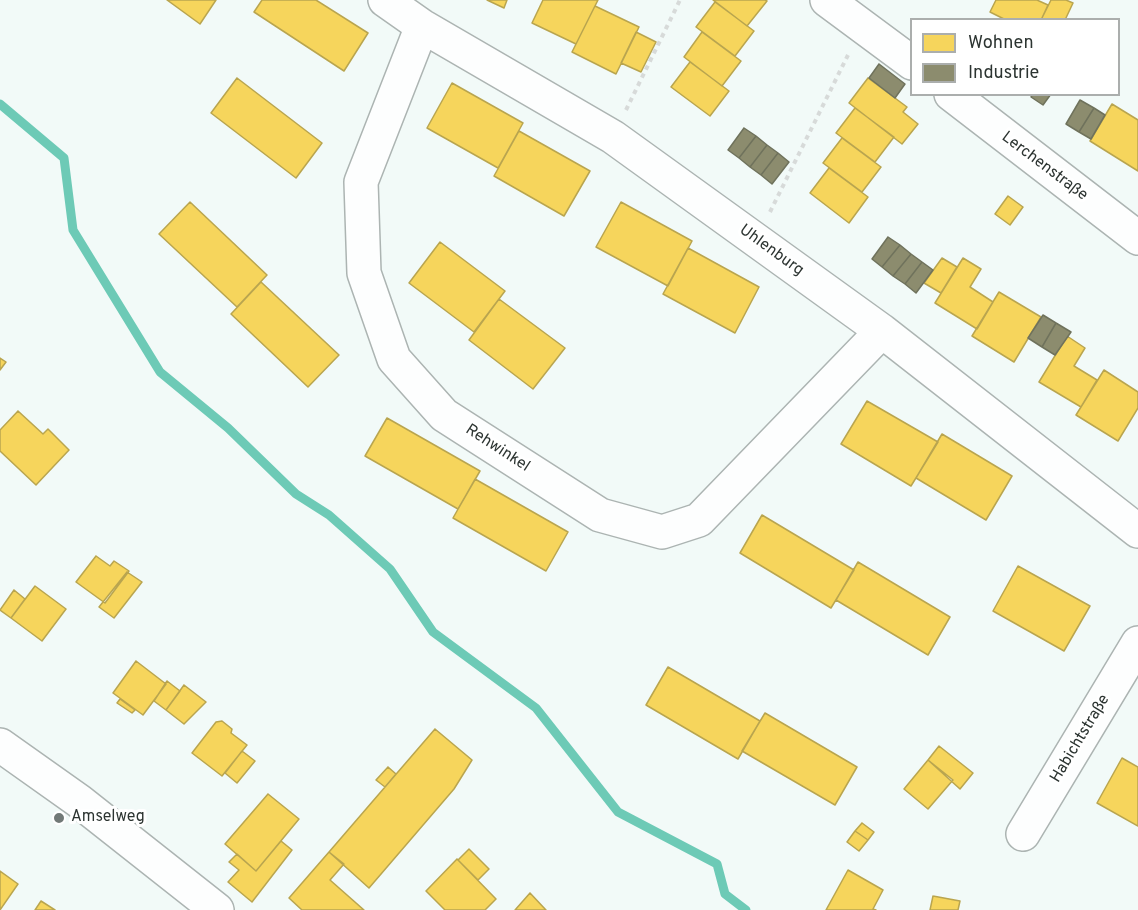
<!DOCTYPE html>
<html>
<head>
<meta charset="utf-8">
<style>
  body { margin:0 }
  #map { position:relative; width:1138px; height:910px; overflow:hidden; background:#f2faf8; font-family:Overpass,sans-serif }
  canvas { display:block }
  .legend { position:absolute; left:910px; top:18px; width:210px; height:78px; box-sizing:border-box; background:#fff; border:2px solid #abaead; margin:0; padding:8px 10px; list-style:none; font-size:18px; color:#2c3431 }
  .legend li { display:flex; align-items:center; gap:12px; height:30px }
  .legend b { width:30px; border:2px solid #abaead }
</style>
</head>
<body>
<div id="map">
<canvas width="1138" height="910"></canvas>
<ul class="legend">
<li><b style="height:16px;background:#f6d55c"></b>Wohnen</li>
<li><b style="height:16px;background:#8c8c6e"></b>Industrie</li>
</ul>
</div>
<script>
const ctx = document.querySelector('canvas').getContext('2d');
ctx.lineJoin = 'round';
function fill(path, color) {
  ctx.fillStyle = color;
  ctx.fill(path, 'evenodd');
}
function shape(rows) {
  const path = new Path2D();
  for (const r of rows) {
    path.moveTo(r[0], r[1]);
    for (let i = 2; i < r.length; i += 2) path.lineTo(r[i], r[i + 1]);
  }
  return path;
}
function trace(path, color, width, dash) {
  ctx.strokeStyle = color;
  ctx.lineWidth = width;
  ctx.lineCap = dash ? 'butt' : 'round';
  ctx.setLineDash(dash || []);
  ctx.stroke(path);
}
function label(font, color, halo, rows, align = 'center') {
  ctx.font = font + ' Overpass,sans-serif';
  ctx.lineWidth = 6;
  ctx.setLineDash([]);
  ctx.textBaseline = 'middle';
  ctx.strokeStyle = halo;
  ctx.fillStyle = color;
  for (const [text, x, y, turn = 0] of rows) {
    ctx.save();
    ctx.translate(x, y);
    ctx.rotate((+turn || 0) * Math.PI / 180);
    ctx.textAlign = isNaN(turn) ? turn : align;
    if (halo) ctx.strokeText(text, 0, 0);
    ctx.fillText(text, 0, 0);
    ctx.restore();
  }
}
const homes = shape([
  [167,0,216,0,200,24,167,0],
  [262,0,316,0,368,33,344,71,254,12,262,0],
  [487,0,507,0,504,8,487,0],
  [543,0,598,0,576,44,532,23,543,0],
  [713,0,765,0,767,1,747,26,713,0],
  [996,0,1037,0,1048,5,1041,20,1006,20,990,12,996,0],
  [1051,0,1066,0,1073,3,1065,20,1041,20,1051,0],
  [715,2,754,31,735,56,696,27,715,2],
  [595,6,639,27,616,74,572,52,595,6],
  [636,32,656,42,641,72,621,63,636,32],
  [702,32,741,61,722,86,684,57,702,32],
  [690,62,729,91,710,116,671,87,690,62],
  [237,78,322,143,296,178,211,113,237,78],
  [868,78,907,107,903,112,918,124,902,144,849,103,868,78],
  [452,83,523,123,498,168,427,128,452,83],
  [1112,104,1138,120,1138,171,1090,141,1112,104],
  [855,108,894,137,875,162,836,133,855,108],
  [519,131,590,171,564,216,494,176,519,131],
  [842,138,881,167,862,192,823,163,842,138],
  [829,168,868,197,849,223,810,193,829,168],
  [1008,196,1023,207,1010,225,995,214,1008,196],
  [190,202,267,275,237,307,159,234,190,202],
  [621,202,692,241,668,286,596,247,621,202],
  [440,242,505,291,474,332,409,283,440,242],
  [688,248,759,287,735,333,663,294,688,248],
  [942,258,957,267,941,293,924,283,942,258],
  [963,258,981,269,970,287,993,302,977,329,935,303,963,258],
  [261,282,339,355,308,387,231,314,261,282],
  [999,292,1041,317,1014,362,972,336,999,292],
  [499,299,565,348,533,389,469,340,499,299],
  [1067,336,1085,348,1074,366,1097,380,1081,407,1039,382,1067,336],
  [0,358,6,362,0,370,0,358],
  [1104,370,1138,392,1138,408,1118,441,1076,415,1104,370],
  [867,401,938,442,911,486,841,444,867,401],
  [18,411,43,434,48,429,69,450,36,485,0,451,0,430,18,411],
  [387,418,480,471,458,509,365,456,387,418],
  [942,434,1012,476,986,520,916,478,942,434],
  [475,479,568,532,546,571,453,518,475,479],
  [762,515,854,570,831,608,740,553,762,515],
  [96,556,110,566,114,561,129,571,105,603,76,582,96,556],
  [858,562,950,617,928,655,836,600,858,562],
  [1018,566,1090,606,1064,651,993,611,1018,566],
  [127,572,142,582,114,618,99,607,127,572],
  [35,586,66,609,42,641,11,618,35,586],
  [14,590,25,599,11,618,0,610,14,590],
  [136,661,166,684,143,715,113,693,136,661],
  [668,667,760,721,738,759,646,705,668,667],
  [167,681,180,691,166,710,154,701,167,681],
  [184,685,206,702,184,724,166,710,184,685],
  [120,699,135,710,132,713,117,703,120,699],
  [765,713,857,767,835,805,742,751,765,713],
  [222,721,232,729,231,733,247,745,222,776,192,753,216,722,222,721],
  [435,729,472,760,454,789,369,888,329,852,435,729],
  [939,746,973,773,960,789,928,760,939,746],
  [242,751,255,761,237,783,225,773,242,751],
  [1122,758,1138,767,1138,826,1097,803,1122,758],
  [928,760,953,780,928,809,904,789,928,760],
  [388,767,396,774,385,787,376,780,388,767],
  [268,794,299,819,256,871,225,844,268,794],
  [862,823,874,832,868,840,855,831,862,823],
  [855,831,868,840,859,851,847,842,855,831],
  [281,841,292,850,252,902,228,882,239,870,229,862,237,854,256,871,281,841],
  [469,849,489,869,478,880,458,860,469,849],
  [329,852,344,864,330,880,364,910,302,910,289,898,329,852],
  [457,859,496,899,485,910,445,910,426,891,457,859],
  [848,870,883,890,873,909,876,910,826,910,848,870],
  [0,871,18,884,0,910,0,871],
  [530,893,546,910,515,910,530,893],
  [933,896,960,901,958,910,930,910,933,896],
  [41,901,55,910,35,910,41,901]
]);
fill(homes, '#f6d55c');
trace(homes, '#b9a54f', 1.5);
const industry = shape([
  [879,64,905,84,895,98,869,78,879,64],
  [1033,94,1051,94,1043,105,1031,97,1033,94],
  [1080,100,1094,108,1079,132,1066,124,1080,100],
  [1094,108,1105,115,1091,139,1079,132,1094,108],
  [744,128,756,136,739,158,728,150,744,128],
  [756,136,767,145,750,167,739,158,756,136],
  [767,145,778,153,761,175,750,167,767,145],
  [778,153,789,162,772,184,761,175,778,153],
  [888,237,900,245,882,267,872,259,888,237],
  [900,245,911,254,893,276,882,267,900,245],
  [911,254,922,262,905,284,893,276,911,254],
  [922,262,933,270,916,293,905,284,922,262],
  [1043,315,1056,323,1042,347,1028,338,1043,315],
  [1056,323,1071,332,1055,355,1042,347,1056,323]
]);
fill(industry, '#8c8c6e');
trace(industry, '#6f725c', 1.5);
trace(shape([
  [0,104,64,158,73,230,160,372,228,428,296,494,329,515,390,569,433,632,536,708,618,812,717,864,725,894,746,910]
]), '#6dcab6', 9);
const minor = shape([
  [385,0,422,26,613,137,882,331,1138,531],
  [827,0,912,63],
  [422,26,361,182,364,273,394,359,444,415,600,515,662,532,699,520,882,331],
  [951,94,1138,238],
  [0,745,79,801,217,910],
  [1023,834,1138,643]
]);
trace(minor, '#acb4b2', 36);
trace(shape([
  [626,110,680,0],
  [770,212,848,55]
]), '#d7dad9', 4, [4.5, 4.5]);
trace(minor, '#fdfefe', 33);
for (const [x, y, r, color] of [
  [59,818,6,"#717977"]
]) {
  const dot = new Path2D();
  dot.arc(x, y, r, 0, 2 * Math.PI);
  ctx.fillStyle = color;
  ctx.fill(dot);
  trace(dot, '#fff', 2);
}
label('16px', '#2c3431', '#fff', [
  ["Lerchenstraße",1044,167,37],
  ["Uhlenburg",771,251,36],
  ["Rehwinkel",497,449,33],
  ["Habichtstraße",1081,739,-59]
]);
label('16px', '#2c3431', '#fff', [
  ["Amselweg",71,818]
], 'left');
</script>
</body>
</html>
